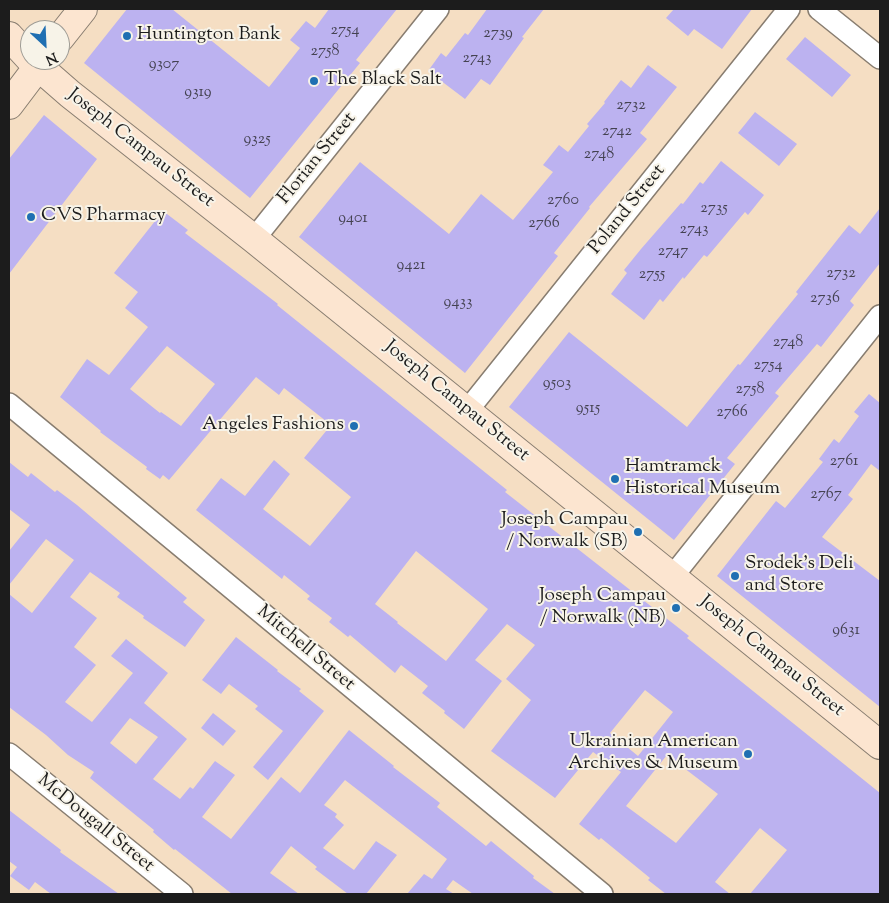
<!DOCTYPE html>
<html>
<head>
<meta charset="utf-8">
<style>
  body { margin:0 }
  #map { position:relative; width:889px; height:903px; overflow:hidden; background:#f5dec3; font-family:"Sorts Mill Goudy",serif }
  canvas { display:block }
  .frame { position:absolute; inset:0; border:10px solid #1c1c1c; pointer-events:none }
  .north { position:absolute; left:20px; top:20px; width:50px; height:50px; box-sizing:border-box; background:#f7f3e8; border:1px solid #9f9d96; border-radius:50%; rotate:155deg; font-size:14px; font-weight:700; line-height:20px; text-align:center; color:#1c1c1c }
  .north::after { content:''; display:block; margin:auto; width:18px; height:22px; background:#1f6fb2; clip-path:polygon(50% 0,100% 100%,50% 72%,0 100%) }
</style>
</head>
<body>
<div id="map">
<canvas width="889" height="903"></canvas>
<div class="frame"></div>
<div class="north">N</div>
</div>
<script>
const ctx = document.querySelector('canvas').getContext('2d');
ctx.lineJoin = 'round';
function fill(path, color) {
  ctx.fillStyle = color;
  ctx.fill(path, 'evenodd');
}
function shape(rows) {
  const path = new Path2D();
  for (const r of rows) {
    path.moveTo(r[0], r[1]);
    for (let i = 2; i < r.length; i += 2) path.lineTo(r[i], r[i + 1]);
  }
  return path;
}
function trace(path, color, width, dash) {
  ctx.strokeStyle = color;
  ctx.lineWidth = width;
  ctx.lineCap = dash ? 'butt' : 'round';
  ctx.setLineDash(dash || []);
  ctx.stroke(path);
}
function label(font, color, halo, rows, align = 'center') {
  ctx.font = font + ' "Sorts Mill Goudy",serif';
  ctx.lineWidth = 4;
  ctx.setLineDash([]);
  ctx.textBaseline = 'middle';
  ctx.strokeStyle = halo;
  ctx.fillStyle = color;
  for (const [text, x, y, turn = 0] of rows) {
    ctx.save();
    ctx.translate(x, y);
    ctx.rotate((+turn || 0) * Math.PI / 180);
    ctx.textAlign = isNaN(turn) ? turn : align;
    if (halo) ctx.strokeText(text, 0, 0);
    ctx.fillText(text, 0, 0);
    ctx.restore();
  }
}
fill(shape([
  [127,9,172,9,269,87,300,48,290,40,306,21,315,28,329,9,397,9,356,60,360,63,250,198,84,63],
  [487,9,544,9,522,37,524,38,490,85,481,79,465,99,428,71,441,53,446,57,465,33,468,35],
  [674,9,752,9,722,49,694,29,688,36,666,18],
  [805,37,851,75,832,97,786,59],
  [648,65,677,87,640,133,647,139,589,207,590,208,554,253,558,256,465,373,299,237,360,162,449,234,481,194,513,220,553,172,543,165,559,145,568,152,589,126,587,124,605,103,604,102,621,80,631,88],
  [755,112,797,144,779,166,738,133],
  [44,115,97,159,9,274,9,159],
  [721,161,764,195,748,215,745,212,707,257,704,255,684,279,683,277,663,302,660,299,644,320,611,294,627,273,624,270,641,249,681,203,683,204,700,182,703,184],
  [880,208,880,263,850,301,854,305,821,347,817,344,775,393,779,396,727,458,735,464,674,540,509,407,569,332,687,427,738,364,740,365,798,294,796,292,849,225,860,234],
  [163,211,188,230,185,233,278,304,277,305,507,490,505,492,689,636,687,638,880,793,880,894,750,894,787,850,760,828,715,882,730,894,666,894,648,880,650,878,601,838,599,840,579,824,621,772,593,752,555,798,491,751,531,700,506,679,535,645,507,624,475,660,502,681,464,729,444,713,445,711,422,693,428,686,401,665,395,673,350,635,348,637,329,622,332,618,307,599,310,596,284,575,282,579,196,510,221,478,245,496,274,460,290,474,263,509,310,546,351,497,304,458,331,425,284,388,279,395,256,377,169,480,163,475,160,479,146,469,147,467,100,432,101,431,60,397,87,359,109,375,148,327,125,308,138,292,114,273],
  [167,346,215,384,181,426,161,412,160,413,130,389],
  [416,551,488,609,446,661,397,623,398,622,375,604],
  [645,690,673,712,638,756,610,733],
  [667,755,718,794,676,843,626,806],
  [869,394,880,403,880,471,871,464,848,495,853,499,822,537,880,581,880,707,717,576,776,501,785,508,823,462,819,459,834,439,839,443,859,416,854,412],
  [9,462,28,477,31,473,55,492,57,490,77,505,187,598,183,602,205,620,185,647,143,618,144,616,117,597,120,593,90,572,70,597,97,618,74,647,96,665,65,702,92,722,133,673,111,656,126,639,168,673,144,703,187,739,153,779,180,799,190,787,193,789,215,761,235,775,202,817,231,839,281,777,300,793,349,730,394,766,393,767,440,803,437,807,486,846,491,841,534,876,533,878,555,894,473,894,453,880,446,889,454,894,407,894,424,874,432,879,447,859,345,780,324,805,337,814,335,817,344,825,323,848,354,870,376,841,397,855,366,894,348,894,315,869,317,867,291,846,270,873,299,894,232,894,175,849,174,850,153,832,154,830,90,778,94,772,68,755,46,735,9,707,9,594,32,613,74,560,46,539,9,585,9,551,30,525,9,509],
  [130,718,158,737,136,764,110,743],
  [236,637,278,670,277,671,301,689,299,691,324,711,268,780,253,767,283,731,255,709,258,706,229,684,221,694,202,680],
  [213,713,236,731,223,746,201,728],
  [9,810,61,850,60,852,119,894,51,894,35,882,29,890,10,876,17,867,9,861]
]), '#bcb2f0');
const street = shape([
  [819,9,880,58],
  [254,239,438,9],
  [9,404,602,894],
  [467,411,789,9],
  [672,577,880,316],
  [9,754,182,894]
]);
const secondary = shape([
  [9,36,30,59],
  [60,38,83,9],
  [31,60,70,94,254,239,880,745],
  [9,105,43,60]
]);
trace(street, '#887d70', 24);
trace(secondary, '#887d70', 30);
trace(street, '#fff', 21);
trace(secondary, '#fce5d0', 28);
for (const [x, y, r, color] of [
  [127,36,5,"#1f6fb2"],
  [314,81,5,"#1f6fb2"],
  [31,217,5,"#1f6fb2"],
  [354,426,5,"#1f6fb2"],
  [615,479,5,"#1f6fb2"],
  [638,532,5,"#1f6fb2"],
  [735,576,5,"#1f6fb2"],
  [676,608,5,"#1f6fb2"],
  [748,754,5,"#1f6fb2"]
]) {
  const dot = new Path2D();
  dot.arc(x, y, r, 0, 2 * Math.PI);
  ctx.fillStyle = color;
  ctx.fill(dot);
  trace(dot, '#f7f3e8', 2);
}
label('16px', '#444251', null, [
  ["2754",345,31],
  ["2739",498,34],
  ["2758",325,52],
  ["2743",477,59],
  ["9307",164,65],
  ["9319",198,93],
  ["2732",631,106],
  ["2742",617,132],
  ["9325",257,140],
  ["2748",599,155],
  ["2760",563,201],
  ["2735",714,209],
  ["9401",353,219],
  ["2766",544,224],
  ["2743",694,230],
  ["2747",673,252],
  ["9421",411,266],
  ["2732",841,274],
  ["2755",652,275],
  ["2736",825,299],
  ["9433",458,303],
  ["2748",788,343],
  ["2754",768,366],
  ["9503",557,384],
  ["2758",750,390],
  ["9515",588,409],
  ["2766",732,413],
  ["2761",844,462],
  ["2767",826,495],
  ["9631",846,631]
]);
label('19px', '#1c1c1c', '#f7f3e8', [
  ["Huntington Bank",137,36],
  ["The Black Salt",324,81],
  ["CVS Pharmacy",41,217],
  ["Angeles Fashions",344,426,"right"],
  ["Hamtramck",625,468],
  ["Historical Museum",625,490],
  ["Joseph Campau",628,521,"right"],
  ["/ Norwalk (SB)",628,543,"right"],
  ["Srodek's Deli",745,565],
  ["and Store",745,587],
  ["Joseph Campau",666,597,"right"],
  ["/ Norwalk (NB)",666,619,"right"],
  ["Ukrainian American",738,743,"right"],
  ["Archives & Museum",738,765,"right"]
], 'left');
label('19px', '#1c1c1c', '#f7f3e8', [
  ["Joseph Campau Street",140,149,38],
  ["Florian Street",318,159,-51],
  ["Poland Street",628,210,-51],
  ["Joseph Campau Street",456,402,39],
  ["Mitchell Street",305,649,40],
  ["Joseph Campau Street",771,657,39],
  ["McDougall Street",95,824,39]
]);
</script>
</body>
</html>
